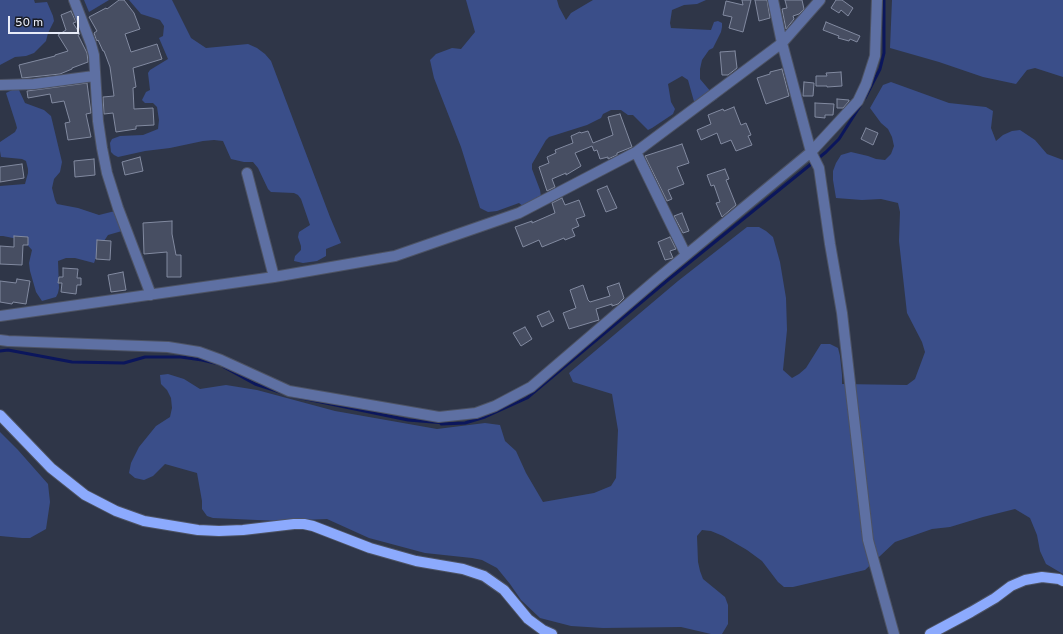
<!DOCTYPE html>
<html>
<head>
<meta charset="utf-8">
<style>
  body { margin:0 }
  #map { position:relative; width:1063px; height:634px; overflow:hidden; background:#2f3648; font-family:Overpass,sans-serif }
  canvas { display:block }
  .scale { position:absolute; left:8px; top:16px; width:71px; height:18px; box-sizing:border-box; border:2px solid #e8ecf8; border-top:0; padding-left:5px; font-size:12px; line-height:14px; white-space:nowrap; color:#e8ecf8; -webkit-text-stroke:3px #1a1d26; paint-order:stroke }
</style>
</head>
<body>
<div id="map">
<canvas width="1063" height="634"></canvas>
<div class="scale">50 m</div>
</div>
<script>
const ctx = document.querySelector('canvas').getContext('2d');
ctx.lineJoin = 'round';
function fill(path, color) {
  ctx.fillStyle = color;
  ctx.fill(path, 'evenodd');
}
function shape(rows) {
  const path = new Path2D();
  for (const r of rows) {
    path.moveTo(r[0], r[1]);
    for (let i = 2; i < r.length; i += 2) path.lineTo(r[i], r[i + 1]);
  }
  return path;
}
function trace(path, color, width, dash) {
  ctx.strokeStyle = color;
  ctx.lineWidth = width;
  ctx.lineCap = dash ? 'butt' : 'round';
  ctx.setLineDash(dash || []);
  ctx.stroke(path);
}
fill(shape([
  [0,0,34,0,35,3,47,2,53,16,54,21,48,33,46,41,34,53,26,56,15,57,0,65],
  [84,0,109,0,89,12],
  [129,0,172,0,191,38,206,48,248,44,257,48,265,54,271,61,330,217,341,243,326,249,326,256,317,261,303,263,294,261,295,256,301,250,301,246,298,237,299,232,310,225,301,199,298,195,294,193,271,192,268,189,258,168,253,162,244,162,231,159,223,141,214,140,203,141,170,148,145,151,118,157,114,155,111,152,110,143,112,139,120,136,143,135,158,129,159,120,157,107,153,103,145,103,142,100,146,92,150,90,148,73,150,70,168,59,159,38,163,36,164,26,160,20,141,14],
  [466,0,557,0,559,7,566,20,571,13,593,0,706,0,697,4,684,5,672,10,670,23,671,28,711,30,714,22,718,21,722,23,722,27,721,32,713,48,709,50,702,60,700,69,700,79,717,99,702,109,695,105,688,80,682,76,668,84,671,102,675,109,673,114,652,128,648,130,633,115,628,115,621,110,611,110,603,114,601,118,587,125,549,137,546,140,532,164,532,169,540,190,542,203,540,207,537,210,524,207,519,203,497,211,488,212,480,208,461,147,434,78,430,60,436,54,452,48,461,49,475,32],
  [892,0,1063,0,1063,77,1035,68,1027,70,1016,84,983,77,939,62,890,48],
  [891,82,949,103,986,107,993,111,991,128,996,141,1003,135,1012,131,1020,130,1035,140,1047,154,1063,160,1063,574,1046,564,1040,551,1037,535,1030,518,1015,509,983,517,950,527,932,529,895,542,865,570,793,587,784,587,778,582,762,561,747,550,723,536,711,531,702,530,697,536,698,562,700,571,703,579,725,597,728,605,728,624,722,634,711,634,681,627,603,628,571,626,540,618,521,600,510,584,497,568,482,560,472,558,425,553,369,538,327,519,279,521,213,518,207,516,202,509,202,501,197,473,165,464,153,476,144,480,135,478,129,473,131,463,139,447,156,426,170,417,172,408,171,398,167,390,161,384,160,375,168,374,184,379,200,389,226,385,257,390,335,411,437,429,485,423,500,425,505,441,516,451,526,473,543,502,594,493,611,486,616,478,618,430,612,394,573,382,569,373,678,281,747,227,759,227,766,231,773,237,780,262,786,298,787,330,783,370,792,378,799,374,806,368,821,344,830,344,838,348,840,356,842,375,842,384,907,385,915,379,925,352,922,342,907,313,899,241,900,212,898,203,881,199,862,200,836,198,833,180,833,171,836,163,841,155,851,152,868,156,876,159,885,160,891,154,894,146,892,137,888,129,881,123,870,108,883,85],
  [14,89,19,90,25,103,44,110,51,116,62,162,60,172,54,179,52,188,55,200,57,204,78,208,99,215,115,211,122,231,108,235,100,247,94,263,75,258,66,258,58,261,59,288,58,293,56,297,42,301,36,292,30,271,29,263,32,250,23,240,3,236,0,236,0,186,25,184,28,173,28,169,26,161,22,159,1,157,0,151,0,142,15,132,17,128,16,124,6,93],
  [0,432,18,450,48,484,50,502,46,529,30,538,22,538,0,536]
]), '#3a4e89');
trace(shape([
  [865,98,880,69,884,53,884,0],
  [0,351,8,350,72,362,124,363,145,357,181,357,202,360,219,364],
  [224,367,255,384,283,393],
  [292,396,408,420,445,423,441,424,465,423,485,417,527,398,669,279,826,152,839,139,860,106]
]), '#0b165c', 3);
const building = shape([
  [119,0,124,0,134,13,140,29,125,34,131,52,157,44,162,59,133,68,136,87,133,88,134,109,153,108,154,125,136,126,136,129,116,132,113,113,104,114,103,97,114,96,110,67,104,51,103,51,98,40,97,41,96,39,94,33,97,31,89,17,106,8,107,9,119,0],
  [742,0,751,0,743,32,729,28,732,17,723,15,726,1,743,5,742,0],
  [755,0,767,0,770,18,759,21,755,0],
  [785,0,802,0,804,9,799,14,793,16,794,19,786,29,782,9,787,8,785,0],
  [836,0,842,0,853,8,848,16,841,10,839,13,831,8,836,0],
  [71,11,76,22,73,23,80,34,78,35,87,53,88,62,72,68,72,69,60,74,22,78,19,65,55,56,55,55,68,51,58,35,66,30,61,15,71,11],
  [826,22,860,36,857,42,850,39,849,41,838,38,839,36,823,30,826,22],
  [735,51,737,68,728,75,722,75,720,52,735,51],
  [782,69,789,96,766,104,757,78,770,74,770,72,782,69],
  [841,72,842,86,827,87,827,86,816,86,816,76,827,76,826,73,841,72],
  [804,82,814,83,813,96,803,96,804,82],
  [87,83,91,113,86,114,91,137,68,140,65,123,70,122,64,101,52,103,50,94,28,98,27,91,87,83],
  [837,99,849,100,849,101,843,108,837,108,837,99],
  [815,103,834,104,833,115,825,115,825,118,815,117,815,103],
  [734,107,741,125,746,123,751,135,748,136,752,145,736,151,731,140,721,144,717,133,701,140,697,130,711,124,708,115,723,109,724,111,734,107],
  [620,114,632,147,617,153,617,155,608,159,608,157,600,159,597,150,594,151,592,146,575,153,581,166,566,175,566,173,552,179,555,187,547,191,539,167,549,163,547,157,556,153,555,150,573,143,571,136,580,132,581,133,588,131,593,143,613,135,608,117,620,114],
  [866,128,878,133,873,145,861,139,866,128],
  [682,144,689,163,677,167,684,184,668,190,672,199,667,201,645,156,682,144],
  [140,157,143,171,125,175,122,162,140,157],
  [94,159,95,175,75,177,74,161,94,159],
  [22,164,24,178,0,182,0,167,22,164],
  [725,169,729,179,726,180,736,205,722,217,716,203,720,202,714,185,711,186,707,175,725,169],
  [607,186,617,208,606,212,597,190,607,186],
  [562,198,565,205,579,200,585,216,576,219,579,226,572,229,575,236,565,240,564,238,542,247,539,240,523,247,515,227,532,221,532,223,555,213,552,203,562,198],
  [682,213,689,231,683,233,674,216,682,213],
  [172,221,172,234,176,255,181,255,181,277,167,277,167,252,144,254,143,223,172,221],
  [14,236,28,237,28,245,23,245,22,265,0,264,0,246,14,247,14,236],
  [670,237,676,249,670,251,673,258,665,260,658,242,670,237],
  [97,240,111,241,110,260,96,259,97,240],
  [63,268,78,269,77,278,81,278,81,285,77,285,76,294,61,292,62,283,58,283,59,277,63,277,63,268],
  [123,272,126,290,111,292,108,275,123,272],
  [17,279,30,281,26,304,13,302,12,304,0,302,0,281,16,283,17,279],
  [619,283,624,298,618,304,612,306,612,304,596,309,599,320,569,329,563,313,576,308,570,290,583,285,588,300,590,302,610,296,607,287,619,283],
  [549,311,554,321,542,327,537,316,549,311],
  [525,327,532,339,521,346,513,333,525,327]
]);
fill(building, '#474e62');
trace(building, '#828aa0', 1);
const minor = shape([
  [74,0,91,44,94,55,98,121,102,148,107,173,118,208,151,295],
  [773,0,782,43,811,152,819,168,830,244,842,313,868,540,894,634],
  [0,85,34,84,94,76],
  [636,152,686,255],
  [247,173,274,277],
  [0,316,274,277,395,256,519,213,636,152,782,43,820,0],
  [0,340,8,341,168,347,199,352,221,360,289,391,439,417,476,413,495,406,531,387,657,279,811,152,858,101,866,84,875,56,877,0]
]);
const major = shape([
  [0,415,51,468,85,495,116,511,144,521,198,530,219,531,243,530,294,524,304,524,313,526,370,548,416,561,463,569,484,576,504,590,528,619,543,630,552,634],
  [930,634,971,612,995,598,1011,586,1025,580,1042,577,1059,579,1063,581]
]);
trace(minor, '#4d5364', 12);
trace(major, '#4d5364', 12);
trace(minor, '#5e70a3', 10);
trace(major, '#8caafd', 10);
</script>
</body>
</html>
